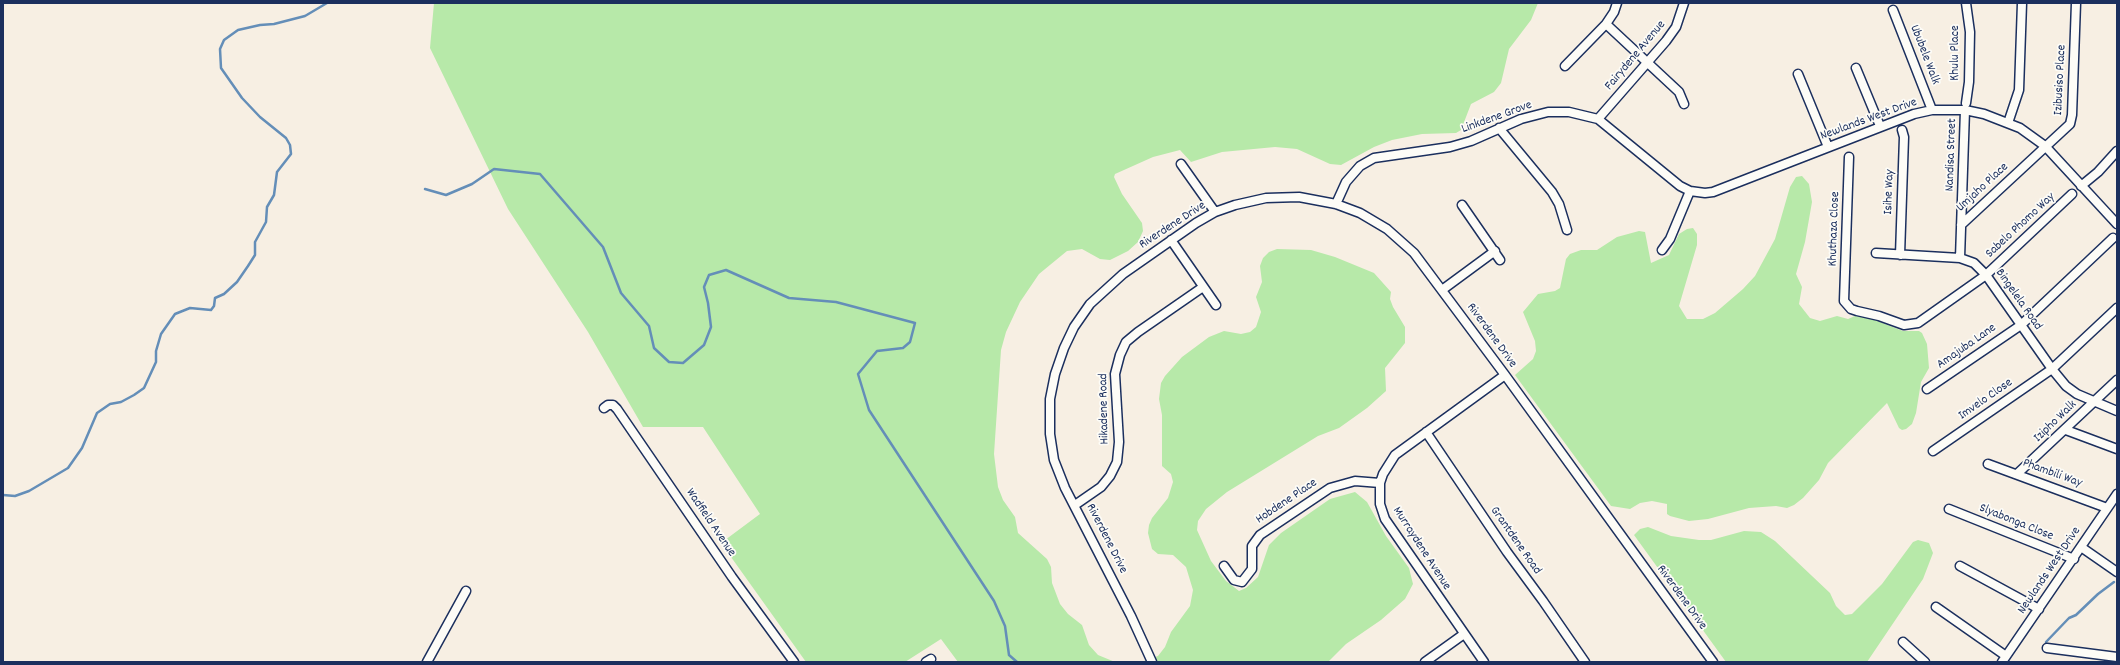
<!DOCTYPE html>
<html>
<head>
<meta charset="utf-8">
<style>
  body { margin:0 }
  #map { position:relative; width:2120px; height:665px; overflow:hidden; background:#f7efe3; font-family:Dekko,sans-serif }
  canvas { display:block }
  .frame { position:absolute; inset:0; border:4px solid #1b2f5e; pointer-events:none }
</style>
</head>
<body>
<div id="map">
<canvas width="2120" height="665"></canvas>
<div class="frame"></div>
</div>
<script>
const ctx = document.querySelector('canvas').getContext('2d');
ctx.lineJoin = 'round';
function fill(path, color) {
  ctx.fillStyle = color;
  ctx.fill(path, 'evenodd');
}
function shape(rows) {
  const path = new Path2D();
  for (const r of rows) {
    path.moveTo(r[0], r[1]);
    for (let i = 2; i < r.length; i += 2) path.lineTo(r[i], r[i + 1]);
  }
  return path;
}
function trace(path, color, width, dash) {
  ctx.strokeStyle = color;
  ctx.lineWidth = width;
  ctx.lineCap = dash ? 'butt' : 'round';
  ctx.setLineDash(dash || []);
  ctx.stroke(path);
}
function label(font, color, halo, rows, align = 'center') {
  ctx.font = font + ' Dekko,sans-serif';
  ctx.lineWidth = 3.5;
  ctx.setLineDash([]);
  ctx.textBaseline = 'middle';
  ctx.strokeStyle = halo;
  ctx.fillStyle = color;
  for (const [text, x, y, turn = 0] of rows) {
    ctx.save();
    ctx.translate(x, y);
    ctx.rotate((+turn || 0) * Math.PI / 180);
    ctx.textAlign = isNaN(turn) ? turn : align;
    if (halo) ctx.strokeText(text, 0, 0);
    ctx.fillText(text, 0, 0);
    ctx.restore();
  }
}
fill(shape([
  [434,3,1538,3,1531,20,1509,49,1501,83,1494,92,1471,104,1461,130,1456,133,1422,134,1392,140,1374,147,1341,165,1330,164,1297,149,1275,147,1222,152,1191,162,1180,150,1153,157,1115,174,1114,177,1122,194,1142,223,1143,231,1138,242,1128,251,1110,260,1100,259,1082,249,1067,251,1039,274,1020,302,1006,332,1001,350,994,454,998,487,1003,500,1015,517,1018,533,1047,559,1051,567,1052,583,1060,604,1068,614,1082,625,1089,645,1098,655,1115,662,958,662,941,639,905,662,806,662,721,543,760,514,703,427,643,427,588,332,508,209,430,48],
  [1802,176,1809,184,1812,202,1805,242,1796,274,1802,287,1799,304,1810,318,1820,321,1837,316,1848,319,1855,316,1872,319,1903,331,1919,331,1922,333,1927,344,1929,368,1921,382,1916,413,1912,424,1906,429,1902,430,1899,428,1887,403,1828,463,1819,480,1803,498,1794,505,1787,508,1776,506,1749,508,1708,519,1689,521,1670,516,1667,514,1667,504,1652,501,1640,503,1630,509,1611,506,1515,375,1533,359,1536,351,1535,341,1523,312,1538,294,1555,291,1560,288,1566,259,1570,254,1581,250,1597,250,1617,237,1639,231,1645,232,1651,263,1669,255,1679,234,1687,229,1693,228,1697,234,1697,245,1679,306,1687,319,1703,319,1715,313,1743,289,1755,276,1775,239,1790,187,1796,177],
  [1277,249,1311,250,1335,257,1374,273,1391,292,1390,299,1393,307,1405,327,1405,343,1385,368,1386,391,1367,408,1339,428,1318,436,1227,492,1206,509,1198,521,1197,530,1211,561,1226,581,1239,591,1246,588,1258,577,1269,545,1281,533,1330,499,1355,492,1367,502,1386,536,1409,568,1413,584,1405,599,1381,620,1346,644,1328,662,1141,662,1158,656,1165,647,1171,632,1190,606,1193,590,1186,567,1173,555,1158,554,1152,549,1148,533,1149,525,1152,518,1168,498,1173,482,1171,474,1162,466,1162,415,1159,399,1161,383,1165,376,1182,357,1209,337,1224,331,1241,334,1250,332,1256,327,1261,312,1256,297,1262,282,1260,266,1263,258,1269,252],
  [1648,527,1671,536,1699,540,1711,540,1744,531,1761,532,1775,541,1830,593,1836,606,1845,615,1852,614,1882,584,1913,542,1918,540,1929,543,1933,553,1923,579,1867,662,1726,662,1634,535,1640,529]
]), '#b7e9a9');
trace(shape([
  [425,189,446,195,472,184,494,169,540,174,603,247,621,293,649,326,654,348,669,362,683,363,704,345,711,327,708,303,704,287,709,275,726,270,789,298,836,302,915,323,910,342,903,348,877,351,858,374,869,410,994,601,1005,626,1009,655,1017,662],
  [3,495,15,496,29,491,68,468,82,448,97,413,110,404,121,402,134,395,144,388,156,362,156,351,161,334,175,314,190,308,211,310,214,306,215,298,224,294,237,282,248,266,255,255,255,242,266,222,267,207,274,195,277,172,291,154,290,145,286,138,260,117,242,98,221,68,220,49,224,40,238,30,260,25,274,24,305,16,327,3],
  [2046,642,2069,618,2076,615,2098,594,2114,582]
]), '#648eb8', 2.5);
const minor = shape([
  [1966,3,1970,32,1969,82,1966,103],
  [1893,10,1932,110],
  [1606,24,1679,92,1684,104],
  [1565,66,1606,24,1614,12,1617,3],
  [1856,68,1880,126],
  [1798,74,1828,147],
  [1598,119,1666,41,1676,27,1684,3],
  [2008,123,2019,90,2022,3],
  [1499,128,1552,192,1559,204,1567,230],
  [1849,157,1844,301,1851,309,1857,311,1879,316,1904,325,1918,323,1986,275,2072,194],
  [1181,164,1215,212],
  [2081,186,2098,172,2117,151],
  [1336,204,1346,182,1360,166,1374,158,1450,147,1471,141,1521,119,1548,112,1569,112,1598,119,1680,186,1690,191,1705,193,1713,192,1914,114,1932,110,1965,110,1984,114,2020,128,2045,146,2117,224],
  [1462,205,1500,260],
  [1961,225,2070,124,2072,115,2076,3],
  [1171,240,1216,305],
  [1662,250,1670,239,1690,191],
  [1876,253,1960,258,1974,263,1986,275,2052,369,2066,386,2077,394,2117,411],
  [1900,255,1904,137,1902,130],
  [1960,258,1965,110],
  [1442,290,1495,251],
  [1927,389,2021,325,2113,238],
  [604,408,608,405,613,405,617,409,732,577,794,662],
  [2066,430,2117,449],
  [1426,432,1507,552,1543,601,1585,662],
  [1933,451,2052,369,2117,308],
  [1988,464,2107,508],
  [2017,474,2117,380],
  [1075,505,1101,487,1110,476,1117,462,1119,442,1115,374,1120,355,1126,342,1138,332,1203,287],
  [1949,509,2074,559],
  [2081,547,2117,572],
  [1224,566,1234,580,1242,582,1252,569,1252,546,1260,535,1330,488,1355,481,1380,483],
  [1960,566,2039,609],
  [1936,607,2006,656],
  [1903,642,1925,662],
  [2047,648,2117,657],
  [427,662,466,591],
  [926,662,931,659],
  [1152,662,1131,616,1065,488,1054,460,1050,434,1050,399,1055,374,1064,348,1074,327,1090,304,1123,274,1196,223,1215,212,1235,205,1266,198,1299,197,1336,204,1360,213,1387,229,1414,253,1505,375,1713,662],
  [1425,662,1464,634],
  [1484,662,1385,519,1380,504,1380,483,1383,474,1395,455,1505,375],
  [2002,662,2117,494]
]);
trace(minor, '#1b2f5e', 11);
trace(minor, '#fdfcf7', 8);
label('13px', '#1b2f5e', '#fdfcf7', [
  ["Khulu Place",1956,53,-90],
  ["Ububele Walk",1924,55,69],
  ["Fairydene Avenue",1636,56,-50],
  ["Izibusiso Place",2061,80,-87],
  ["Linkdene Grove",1497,118,-20],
  ["Newlands West Drive",1869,120,-20],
  ["Nandisa Street",1952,155,-88],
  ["Umjaho Place",1983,188,-43],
  ["Isihe Way",1890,192,-88],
  ["Riverdene Drive",1173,226,-33],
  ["Sabelo Phomo Way",2021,226,-43],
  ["Khuthaza Close",1835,229,-88],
  ["Bingelela Road",2018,300,55],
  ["Riverdene Drive",1491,336,54],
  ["Amajuba Lane",1967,347,-35],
  ["Imvelo Close",1986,400,-35],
  ["Hikadene Road",1105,409,-91],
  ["Izipho Walk",2056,422,-44],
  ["Phambili Way",2052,474,20],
  ["Hobdene Place",1287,502,-34],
  ["Wadfield Avenue",710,523,56],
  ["Slyabonga Close",2016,523,22],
  ["Riverdene Drive",1106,539,63],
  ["Grantdene Road",1515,541,55],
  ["Murraydene Avenue",1421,549,57],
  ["Newlands West Drive",2050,571,-56],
  ["Riverdene Drive",1681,598,54]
]);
</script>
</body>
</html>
